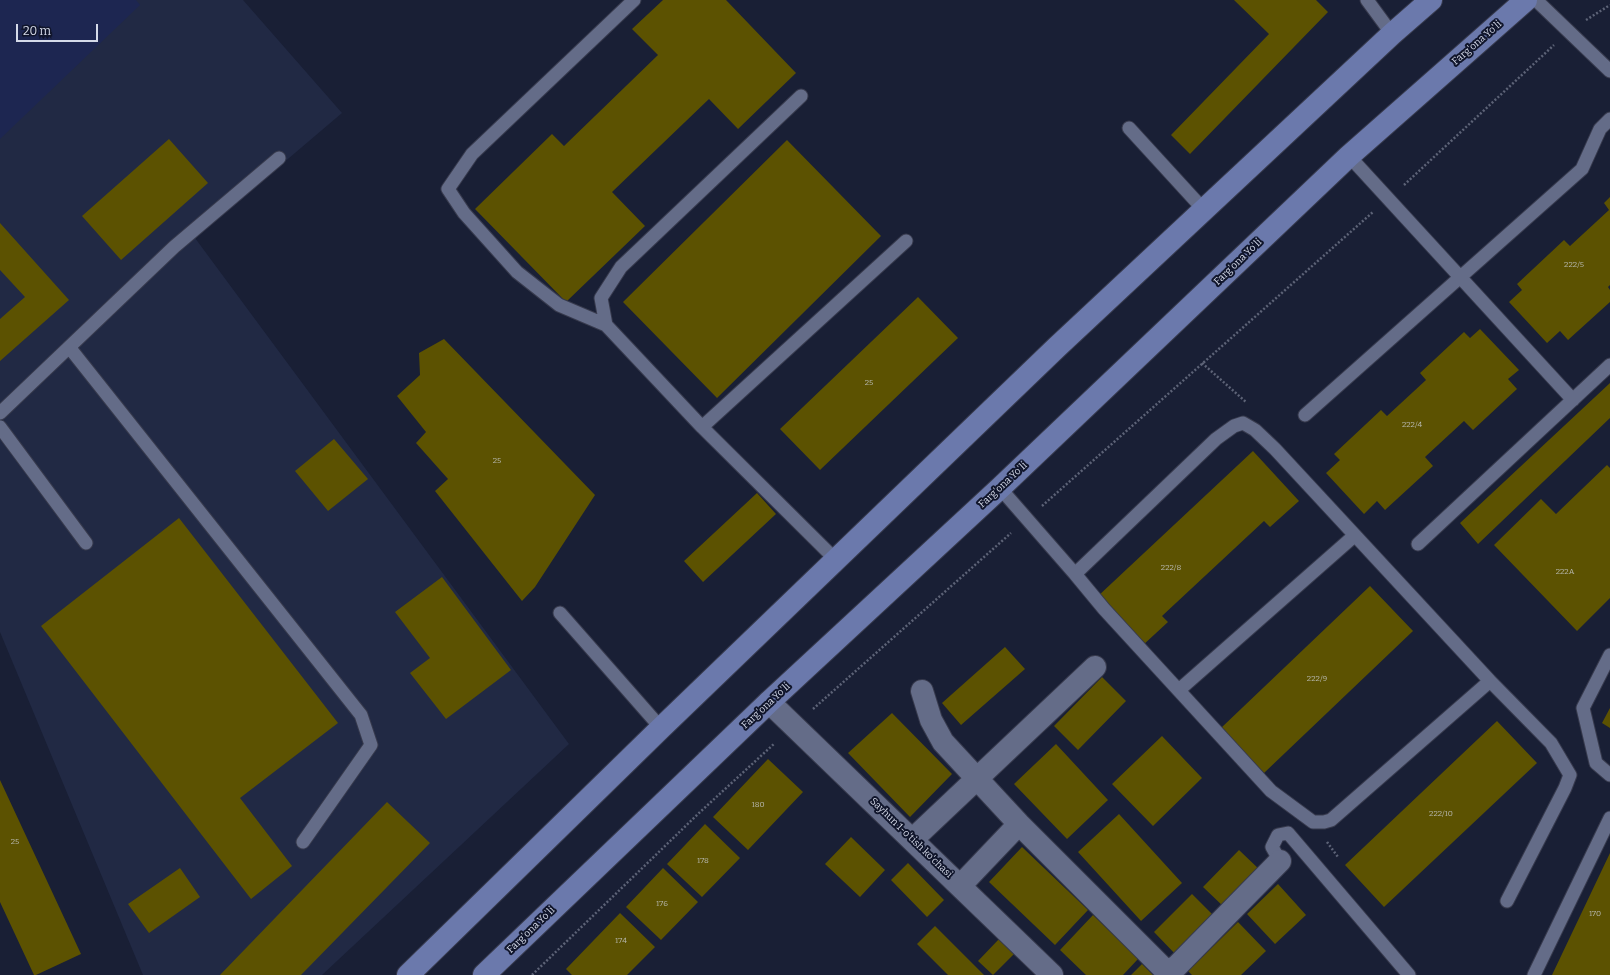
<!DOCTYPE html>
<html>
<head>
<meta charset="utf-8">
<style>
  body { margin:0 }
  #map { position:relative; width:1610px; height:975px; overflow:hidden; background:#191f35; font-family:Bitter,serif }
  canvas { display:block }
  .scale { position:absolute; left:16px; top:24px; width:82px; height:18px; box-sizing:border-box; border:2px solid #d5dae9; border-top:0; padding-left:5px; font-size:12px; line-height:14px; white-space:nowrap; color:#d5dae9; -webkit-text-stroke:3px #10152b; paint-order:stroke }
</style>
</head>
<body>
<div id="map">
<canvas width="1610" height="975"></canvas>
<div class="scale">20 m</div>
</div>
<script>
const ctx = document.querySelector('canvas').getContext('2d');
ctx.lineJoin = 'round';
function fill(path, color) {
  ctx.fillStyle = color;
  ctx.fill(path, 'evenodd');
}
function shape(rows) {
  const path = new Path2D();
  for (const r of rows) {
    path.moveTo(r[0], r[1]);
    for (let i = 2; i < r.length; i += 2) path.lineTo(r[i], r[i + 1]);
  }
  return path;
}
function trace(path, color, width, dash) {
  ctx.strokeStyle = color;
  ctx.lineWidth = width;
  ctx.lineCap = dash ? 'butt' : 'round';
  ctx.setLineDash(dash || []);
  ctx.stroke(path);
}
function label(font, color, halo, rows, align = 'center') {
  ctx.font = font + ' Bitter,serif';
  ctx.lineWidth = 4;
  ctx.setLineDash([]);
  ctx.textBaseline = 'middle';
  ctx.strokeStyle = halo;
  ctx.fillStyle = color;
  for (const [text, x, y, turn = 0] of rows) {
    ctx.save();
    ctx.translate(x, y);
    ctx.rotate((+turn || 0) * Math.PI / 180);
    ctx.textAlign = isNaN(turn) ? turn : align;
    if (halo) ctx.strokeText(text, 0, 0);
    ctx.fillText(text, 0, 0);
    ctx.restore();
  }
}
fill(shape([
  [0,0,243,0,342,113,195,238,569,744,322,975,143,975,0,632]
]), '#212944');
fill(shape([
  [0,0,136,0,140,5,0,139]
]), '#1d2651');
fill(shape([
  [663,0,726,0,796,73,738,129,709,99,612,192,645,226,566,302,475,209,552,134,564,146,658,55,632,29],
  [1234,0,1316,0,1328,12,1190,154,1171,135,1269,34],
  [169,139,208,183,121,260,82,216],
  [787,140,881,236,717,398,623,302],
  [1610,197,1610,285,1608,287,1610,290,1610,302,1568,340,1560,331,1547,343,1509,302,1522,290,1517,284,1564,240,1570,246,1609,210,1604,203],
  [0,223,69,300,0,361,0,319,25,297,0,270],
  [918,297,958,338,820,470,780,429],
  [1480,329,1519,370,1508,379,1517,389,1473,430,1464,421,1425,457,1433,466,1385,510,1377,501,1364,514,1326,473,1340,460,1334,454,1381,410,1387,416,1426,380,1420,373,1464,332,1470,338],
  [444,339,595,495,535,587,522,601,435,491,448,479,416,443,426,432,397,396,420,375,419,353],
  [1610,383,1610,418,1478,544,1460,523],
  [334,439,368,479,328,511,295,471],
  [1253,451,1299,501,1270,527,1264,521,1162,616,1168,622,1142,646,1097,597],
  [1607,465,1610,468,1610,598,1577,631,1494,545,1541,499,1556,514],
  [757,493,776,514,703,582,684,561],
  [179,518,338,723,240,798,292,866,251,899,41,626],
  [442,577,511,670,446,719,410,673,430,658,395,612],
  [1370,586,1413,631,1264,773,1221,728],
  [1005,647,1025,669,961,725,942,703],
  [1102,677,1126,701,1078,750,1054,726],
  [1610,708,1610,728,1602,723],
  [892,713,952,774,910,817,848,753],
  [1497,721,1537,763,1384,907,1345,865],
  [1162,736,1202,778,1153,826,1112,784],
  [1056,744,1108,800,1067,839,1014,784],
  [768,759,803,792,748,850,713,817],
  [0,780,81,954,36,975,34,975,0,902],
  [387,802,430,843,301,975,220,975],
  [1119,814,1182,883,1141,921,1078,852],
  [705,824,740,858,702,897,667,864],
  [851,837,885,870,860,897,825,864],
  [1022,847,1088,910,1055,945,989,882],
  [1239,850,1261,871,1225,908,1203,887],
  [1610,853,1610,975,1552,975],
  [908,863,944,900,927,917,891,880],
  [180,868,200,897,149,933,128,904],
  [663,868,698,902,661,940,626,907],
  [1278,884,1306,915,1275,944,1247,914],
  [1192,894,1217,919,1178,957,1154,932],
  [620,913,655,947,627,975,572,975,566,969],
  [1093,915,1138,959,1123,975,1086,975,1060,950],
  [1238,922,1266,951,1241,975,1192,975,1188,971],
  [935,926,984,975,948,975,917,944],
  [999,939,1014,954,993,975,978,961],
  [1142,964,1153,975,1131,975]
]), '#5c5201');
const service = shape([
  [1367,0,1392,34],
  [1536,0,1610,71],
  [801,96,621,267,601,298,606,325,702,427,836,560],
  [1129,128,1204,210],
  [1349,156,1573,400],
  [606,325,559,305,517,272,464,213,448,189,472,154,634,0],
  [69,347,361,715,371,745,303,842],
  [0,413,174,247,279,158],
  [1305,415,1582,169,1600,129,1610,119],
  [0,427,86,543],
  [702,427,906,241],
  [1000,488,1075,574,1216,439,1234,426,1243,423,1255,430,1275,449,1490,681,1551,743,1570,775,1565,788,1507,901],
  [1418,544,1610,365],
  [1075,574,1104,609,1271,791,1313,822,1324,822,1331,820,1490,681],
  [560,613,661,728],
  [1610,655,1583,708,1596,763,1610,775],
  [1179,690,1354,536],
  [1280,861,1272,847,1278,835,1288,833,1409,975],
  [1534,975,1610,818]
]);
const minor = shape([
  [922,691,931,720,943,742,1019,824,1164,969,1172,969,1177,966,1280,861],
  [769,702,1052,975],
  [912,840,1095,667],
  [960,886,1019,824]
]);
const primary = shape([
  [408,975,661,728,1057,347,1392,34,1431,0],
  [484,975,769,702,1000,488,1349,156,1526,0]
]);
trace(service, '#373a4d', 15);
trace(minor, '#373a4d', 24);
trace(primary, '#373a4d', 24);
trace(shape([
  [1586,20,1610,5],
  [1404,185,1554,45],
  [1202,363,1246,402],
  [1042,506,1373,212],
  [813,709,1011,533],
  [1327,842,1338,857],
  [532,975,699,813,775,743]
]), '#5d6377', 2.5, [2, 2]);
trace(service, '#646c88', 13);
trace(minor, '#646c88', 22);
trace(primary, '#6b79ac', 22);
label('8px', '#b7b8af', null, [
  ["222/5",1574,265],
  ["25",869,383],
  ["222/4",1412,425],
  ["25",497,461],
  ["222/8",1171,568],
  ["222A",1565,572],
  ["222/9",1317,679],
  ["180",758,805],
  ["222/10",1441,814],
  ["25",15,842],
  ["178",703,861],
  ["176",662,904],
  ["170",1595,914],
  ["174",621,941]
]);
label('10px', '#d5dae9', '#10152b', [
  ["Farg'ona Yo'li",1477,43,-41],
  ["Farg'ona Yo'li",1238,262,-44],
  ["Farg'ona Yo'li",1003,485,-43],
  ["Farg'ona Yo'li",766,706,-43],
  ["Sayhun 1-o'tish ko'chasi",911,838,44],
  ["Farg'ona Yo'li",531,930,-44]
]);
</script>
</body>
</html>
